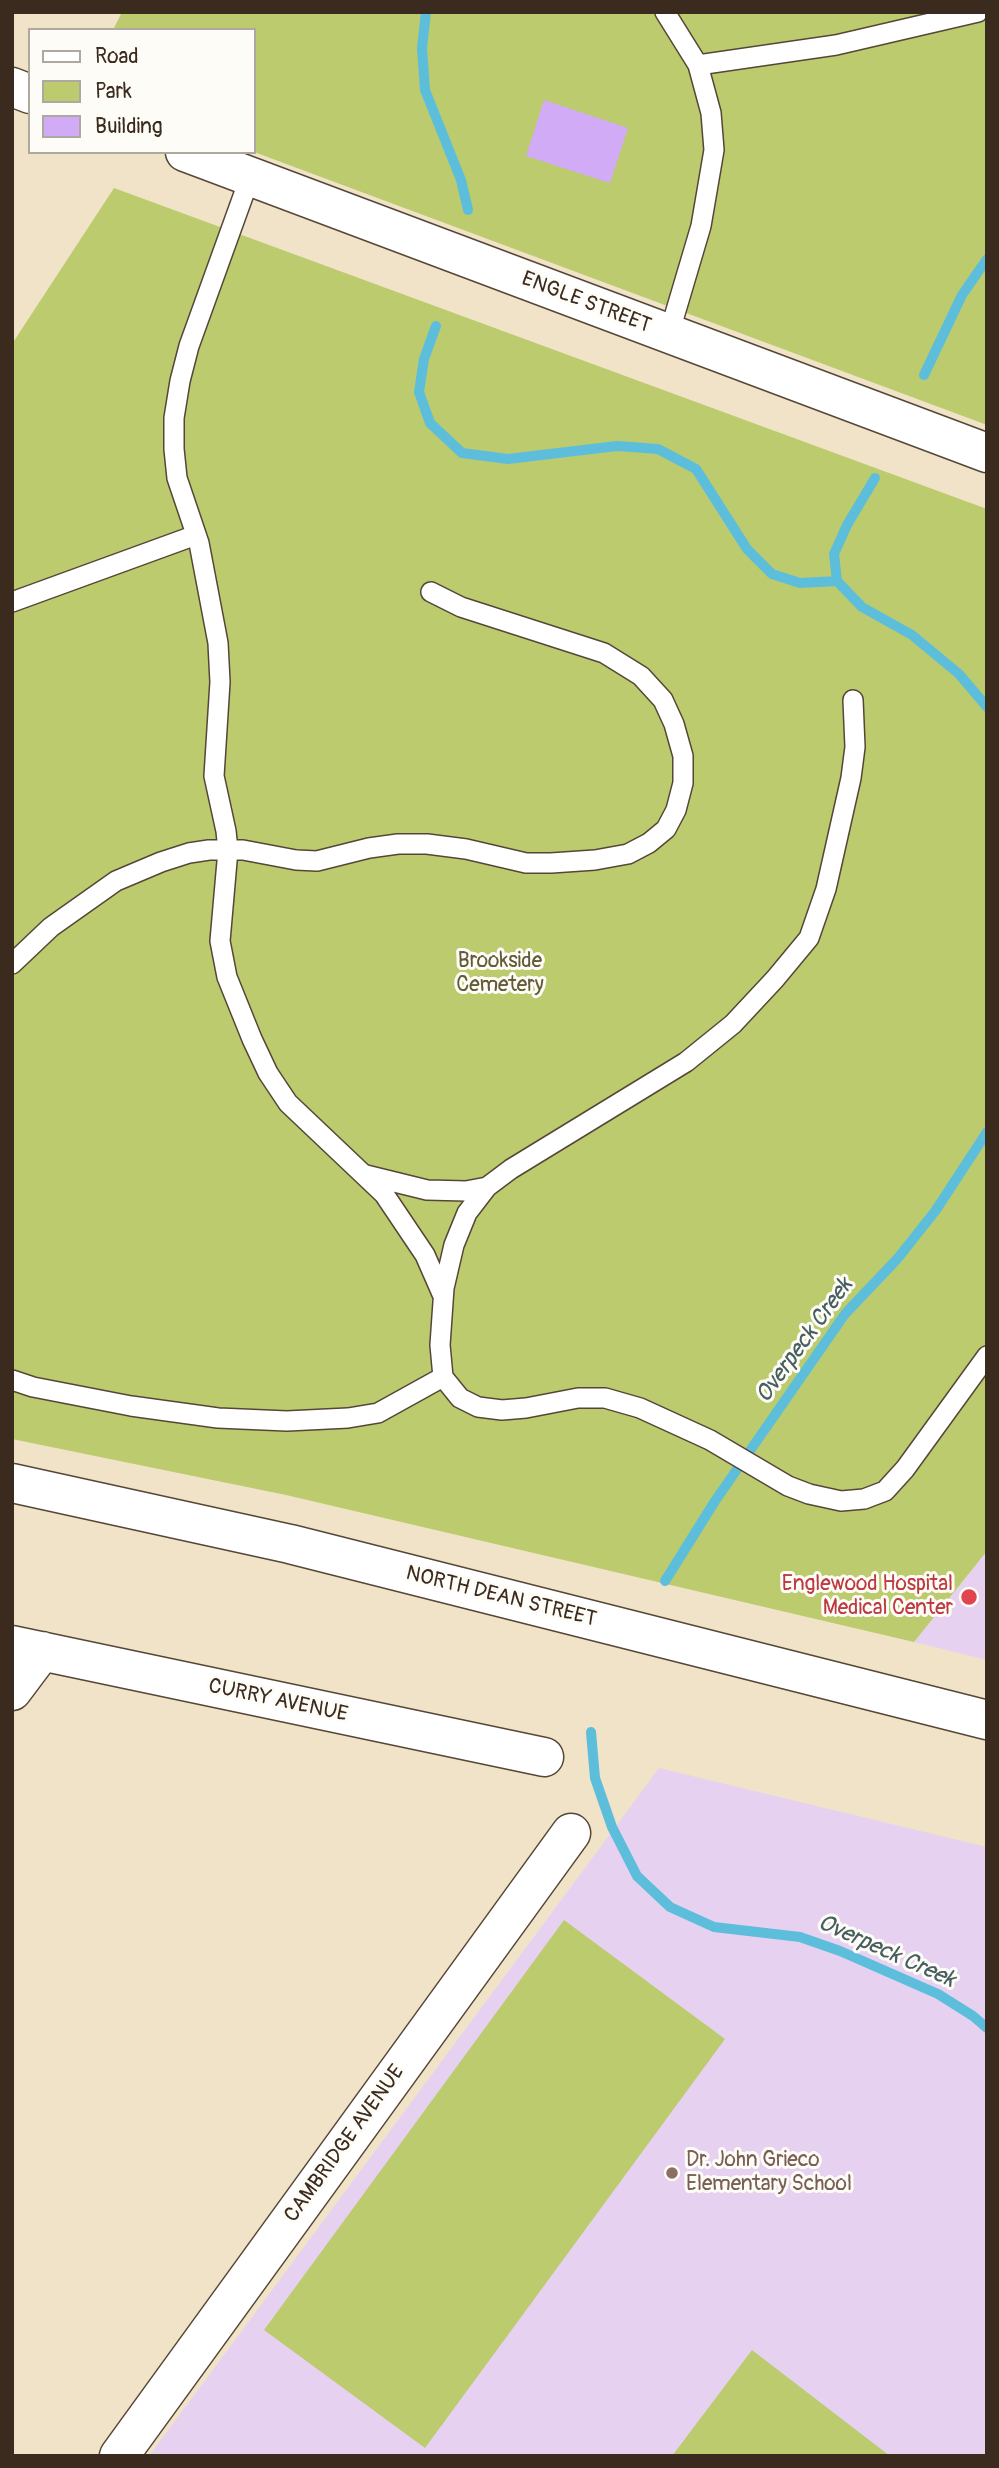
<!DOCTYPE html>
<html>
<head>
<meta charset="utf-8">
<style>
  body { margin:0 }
  #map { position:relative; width:999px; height:2468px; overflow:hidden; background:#f1e3c7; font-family:Pangolin,sans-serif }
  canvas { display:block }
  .frame { position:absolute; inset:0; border:14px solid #3b2a1e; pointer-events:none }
  .legend { position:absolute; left:28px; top:28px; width:228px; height:126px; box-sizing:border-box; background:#fdfcf7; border:2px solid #afa8a0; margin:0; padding:9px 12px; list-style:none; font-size:21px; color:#3b2a1e }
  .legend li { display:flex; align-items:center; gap:14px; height:35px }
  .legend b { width:35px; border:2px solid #afa8a0 }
</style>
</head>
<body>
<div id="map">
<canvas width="999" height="2468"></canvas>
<div class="frame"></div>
<ul class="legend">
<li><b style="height:9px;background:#fff"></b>Road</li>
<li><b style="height:19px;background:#bccb6e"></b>Park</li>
<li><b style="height:19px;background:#d1abf5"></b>Building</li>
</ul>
</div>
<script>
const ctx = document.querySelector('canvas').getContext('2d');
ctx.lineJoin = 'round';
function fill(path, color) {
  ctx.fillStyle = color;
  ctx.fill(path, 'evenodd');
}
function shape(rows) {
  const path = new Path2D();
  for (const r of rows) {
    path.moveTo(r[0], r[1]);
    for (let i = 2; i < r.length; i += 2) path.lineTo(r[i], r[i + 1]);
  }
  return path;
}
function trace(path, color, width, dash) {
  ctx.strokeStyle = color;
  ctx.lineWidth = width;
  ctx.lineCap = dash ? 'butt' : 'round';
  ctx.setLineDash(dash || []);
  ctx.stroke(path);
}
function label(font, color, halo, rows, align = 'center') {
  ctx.font = font + ' Pangolin,sans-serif';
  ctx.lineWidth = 6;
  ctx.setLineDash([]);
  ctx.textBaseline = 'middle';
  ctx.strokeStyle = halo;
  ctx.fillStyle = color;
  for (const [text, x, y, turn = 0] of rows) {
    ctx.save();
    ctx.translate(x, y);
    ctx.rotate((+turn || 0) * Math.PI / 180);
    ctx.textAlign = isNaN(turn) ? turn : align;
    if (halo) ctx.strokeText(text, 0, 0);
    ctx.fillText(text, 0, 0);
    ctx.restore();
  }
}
fill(shape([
  [987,1551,987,1660,914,1642],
  [659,1768,987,1847,987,2456,149,2456]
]), '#e6d2f0');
fill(shape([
  [122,12,987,12,987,425,254,152,254,30,113,30],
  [114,188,987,509,987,1551,914,1642,286,1495,12,1439,12,344],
  [564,1920,725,2039,425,2448,264,2330],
  [752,2350,890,2456,672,2456]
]), '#bccb6e');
trace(shape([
  [426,12,422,48,425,90,461,180,468,210],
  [436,326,424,359,419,392,430,423,462,453,508,459,617,446,658,449,696,469,747,549,772,574,800,583,837,581,862,607,912,635,959,674,987,707],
  [924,375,962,295,987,259],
  [837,581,834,554,847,525,875,478],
  [665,1581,715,1501,845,1314,898,1258,936,1210,987,1132],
  [591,1732,595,1778,612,1827,637,1876,670,1907,714,1927,800,1937,840,1951,938,1994,973,2016,987,2028]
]), '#5dbedb', 10);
fill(shape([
  [544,100,628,128,610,183,526,156]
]), '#d1abf5');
const service = shape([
  [665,12,698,65,711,113,714,150,701,226,669,334],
  [698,65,836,45,978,12],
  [250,177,189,346,180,381,174,418,174,449,177,478,199,543,218,643,220,682,214,776,226,831,228,850,220,941,227,977,252,1039,268,1073,288,1103,384,1194,425,1255,443,1296],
  [12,602,196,535],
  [853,700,855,747,851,778,826,889,809,938,775,979,733,1024,686,1062,511,1169,487,1187,467,1213,454,1245,444,1288,440,1345,443,1377,460,1398,478,1407,502,1410,526,1408,578,1398,605,1398,640,1408,710,1440,788,1486,809,1494,841,1501,864,1499,885,1491,905,1469,987,1356],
  [12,964,51,927,116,881,161,862,189,853,209,850,243,850,296,860,317,861,369,848,398,844,427,844,466,849,526,863,551,863,595,860,628,854,649,843,666,829,676,810,683,783,683,756,674,724,663,700,641,676,604,653,461,607,431,592],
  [366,1175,427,1190,466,1191,487,1187],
  [12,1380,33,1387,131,1406,218,1418,287,1421,348,1418,378,1413,443,1377]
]);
const minor = shape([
  [12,1645,544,1757],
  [12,1691,42,1651],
  [119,2456,571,1833]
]);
const primary = shape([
  [12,87,30,94],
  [185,152,987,453],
  [12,1483,290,1544,987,1720]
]);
trace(service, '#564637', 22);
trace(minor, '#564637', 41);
trace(primary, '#564637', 41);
trace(service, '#fff', 19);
trace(minor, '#fff', 38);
trace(primary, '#fff', 38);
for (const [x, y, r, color] of [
  [969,1597,9,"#e0444e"],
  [672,2173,7,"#8d6e63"]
]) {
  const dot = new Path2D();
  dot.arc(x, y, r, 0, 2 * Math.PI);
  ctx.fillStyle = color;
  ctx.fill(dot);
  trace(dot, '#fdfcf7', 2.5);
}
label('21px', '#3b2a1e', '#fdfcf7', [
  ["ENGLE STREET",586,303,21],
  ["NORTH DEAN STREET",501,1597,14],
  ["CURRY AVENUE",278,1701,12],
  ["CAMBRIDGE AVENUE",345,2144,-54]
]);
label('21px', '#625a36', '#fdfcf7', [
  ["Brookside",500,962],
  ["Cemetery",500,986]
]);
label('21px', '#be3a42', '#fdfcf7', [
  ["Englewood Hospital",953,1585],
  ["Medical Center",953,1609]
], 'right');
label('21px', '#785e54', '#fdfcf7', [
  ["Dr. John Grieco",686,2161],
  ["Elementary School",686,2185]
], 'left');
label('italic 23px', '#475e60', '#fdfcf7', [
  ["Overpeck Creek",805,1341,-54],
  ["Overpeck Creek",886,1952,24]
]);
</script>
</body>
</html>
